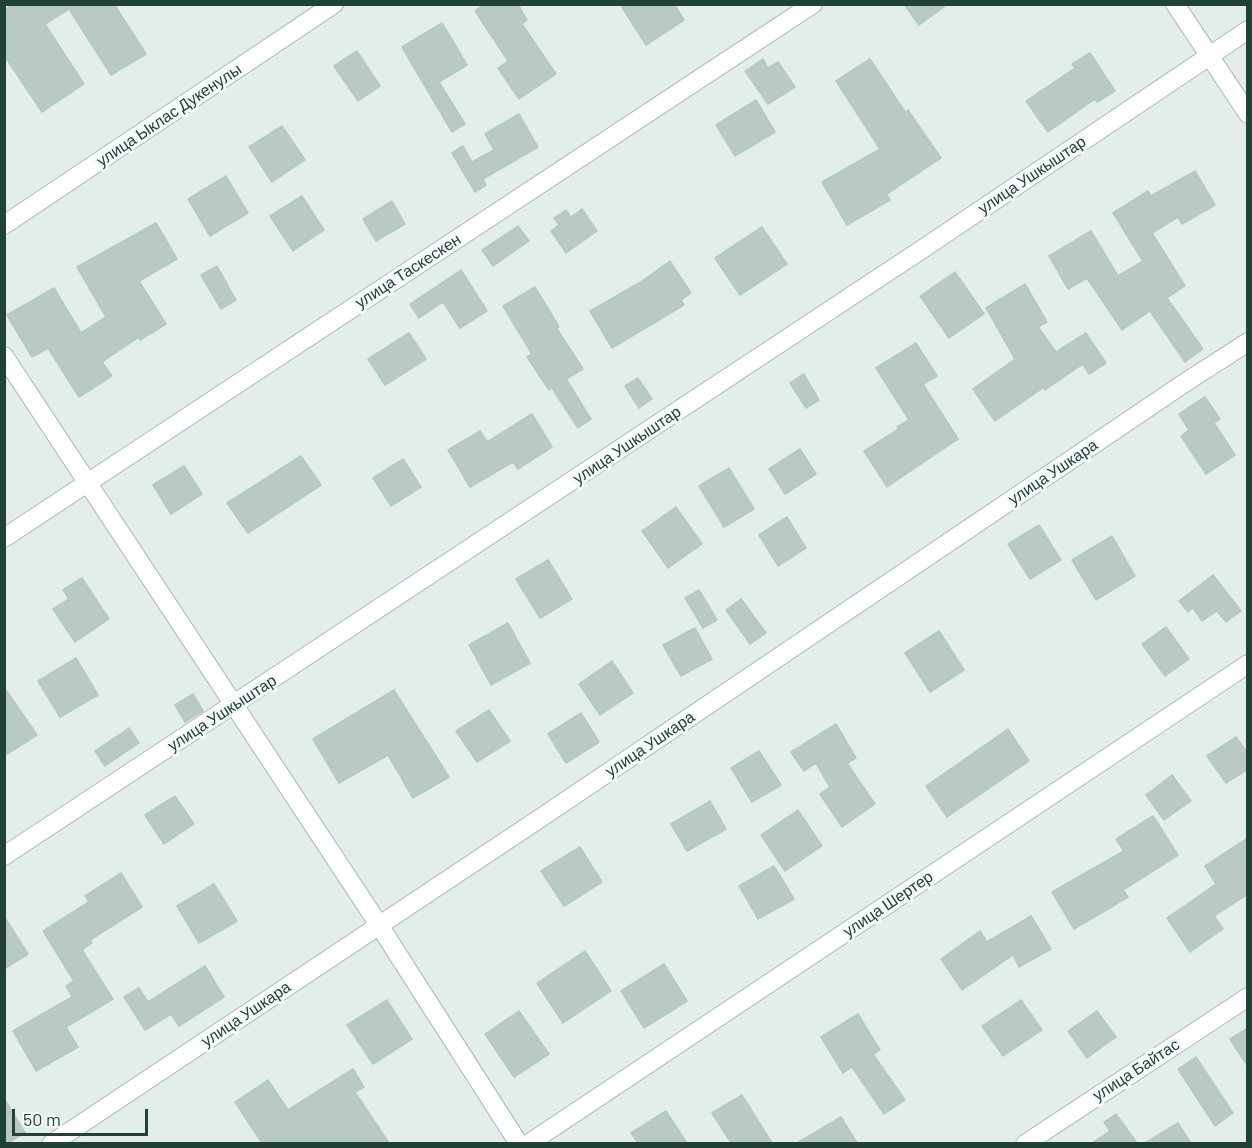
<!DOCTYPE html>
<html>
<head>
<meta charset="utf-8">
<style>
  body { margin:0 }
  #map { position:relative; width:1252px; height:1148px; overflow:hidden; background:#e3eee8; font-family:Barlow,sans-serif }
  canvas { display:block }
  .frame { position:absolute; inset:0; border:6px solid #214236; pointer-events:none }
  .scale { position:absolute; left:12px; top:1109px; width:136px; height:27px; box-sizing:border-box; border:3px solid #214236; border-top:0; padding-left:8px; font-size:18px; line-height:21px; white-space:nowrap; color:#214236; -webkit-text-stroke:4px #f4faf7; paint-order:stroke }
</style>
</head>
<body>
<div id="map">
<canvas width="1252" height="1148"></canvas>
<div class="frame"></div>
<div class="scale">50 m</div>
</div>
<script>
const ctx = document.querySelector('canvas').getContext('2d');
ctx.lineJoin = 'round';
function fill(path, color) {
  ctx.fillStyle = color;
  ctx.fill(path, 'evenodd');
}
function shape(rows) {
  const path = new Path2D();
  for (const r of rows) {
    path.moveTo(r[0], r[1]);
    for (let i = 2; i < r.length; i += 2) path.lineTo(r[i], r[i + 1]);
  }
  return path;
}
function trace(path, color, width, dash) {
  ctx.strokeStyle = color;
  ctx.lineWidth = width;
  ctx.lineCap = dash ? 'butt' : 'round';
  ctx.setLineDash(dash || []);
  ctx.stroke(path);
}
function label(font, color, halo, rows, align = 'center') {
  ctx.font = font + ' Barlow,sans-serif';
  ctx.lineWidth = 6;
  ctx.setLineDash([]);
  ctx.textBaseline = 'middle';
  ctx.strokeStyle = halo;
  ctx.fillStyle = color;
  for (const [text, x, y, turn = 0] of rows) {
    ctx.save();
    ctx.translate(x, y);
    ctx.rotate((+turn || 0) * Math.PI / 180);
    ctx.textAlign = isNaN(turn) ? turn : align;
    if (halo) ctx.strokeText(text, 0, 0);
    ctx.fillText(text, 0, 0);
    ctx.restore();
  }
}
const building = shape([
  [15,4,114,4,146,54,111,75,69,9,45,24,84,84,42,112,4,55,4,10,15,4],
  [484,4,518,4,527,20,522,24,556,74,519,99,498,68,508,61,475,11,484,4],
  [620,4,674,4,684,20,646,45,620,4],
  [904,4,948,4,919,25,904,4],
  [442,23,467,65,439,82,465,124,452,132,402,47,442,23],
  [357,51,380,86,358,101,334,66,357,51],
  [1090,53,1115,91,1097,102,1095,99,1048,132,1026,101,1075,68,1072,64,1090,53],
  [763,59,768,68,778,62,795,87,768,104,745,71,763,59],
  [870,59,905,112,908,110,941,158,887,194,890,200,847,225,822,182,880,149,836,81,870,59],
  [756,100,775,132,735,156,716,125,756,100],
  [519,114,538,147,483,179,486,185,475,192,452,153,463,146,472,162,494,150,485,134,519,114],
  [282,126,305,160,272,182,249,147,282,126],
  [1195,171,1215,205,1182,224,1178,217,1152,233,1185,286,1167,298,1203,349,1185,362,1150,311,1122,330,1087,278,1068,289,1049,256,1091,231,1118,276,1143,261,1113,213,1148,191,1151,196,1195,171],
  [226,176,248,213,210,236,188,199,226,176],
  [302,196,324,230,293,251,270,216,302,196],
  [392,201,405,224,376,241,363,219,392,201],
  [582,209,597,231,566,253,551,231,559,225,554,218,566,210,571,217,582,209],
  [156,223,177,259,139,281,166,324,140,340,139,337,102,362,112,376,79,397,48,348,32,357,7,315,54,288,81,333,106,317,77,267,156,223],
  [518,226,529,241,493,266,482,250,518,226],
  [762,227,787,264,740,295,715,258,762,227],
  [670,261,691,293,681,300,684,305,612,348,590,311,639,283,670,261],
  [217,266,236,300,221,309,201,275,217,266],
  [461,270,487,311,460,328,443,302,419,318,410,304,461,270],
  [955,272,984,314,949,338,920,296,955,272],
  [1025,284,1047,322,1038,327,1056,352,1086,333,1106,363,1089,374,1083,364,1045,390,1043,388,995,421,973,389,1015,359,986,308,1025,284],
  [535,287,559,327,557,329,583,369,566,379,591,419,578,428,552,388,549,390,527,357,532,354,503,306,535,287],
  [409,333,426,359,385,385,368,359,409,333],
  [916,343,937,376,923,384,958,439,887,487,864,451,899,429,897,427,909,420,876,368,916,343],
  [804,374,819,400,806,408,790,383,804,374],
  [638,378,652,399,639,408,625,386,638,378],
  [1205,397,1220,419,1214,423,1235,455,1206,474,1181,436,1189,430,1179,414,1205,397],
  [532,414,552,447,518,469,513,462,470,487,448,450,480,431,487,442,532,414],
  [800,449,816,474,785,494,769,469,800,449],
  [301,456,321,485,248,533,227,503,301,456],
  [403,459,421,487,391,506,373,478,403,459],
  [184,466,202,494,171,514,153,485,184,466],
  [729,468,754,509,724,527,699,486,729,468],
  [676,507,702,544,668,568,642,531,676,507],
  [787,517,806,548,778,566,759,535,787,517],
  [1039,525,1061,560,1030,579,1008,544,1039,525],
  [1112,536,1135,576,1096,600,1072,560,1112,536],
  [548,560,572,599,540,618,516,579,548,560],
  [1213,575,1241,611,1226,622,1217,611,1202,621,1193,608,1188,612,1179,601,1213,575],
  [82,578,109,619,75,642,53,609,69,599,63,590,82,578],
  [699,590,717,620,703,628,685,598,699,590],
  [741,599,766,633,750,644,726,610,741,599],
  [508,623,530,663,491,685,469,645,508,623],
  [1166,627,1189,659,1165,676,1142,644,1166,627],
  [695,628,712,659,681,676,663,645,695,628],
  [939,631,964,670,930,692,905,653,939,631],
  [76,658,98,695,60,717,38,681,76,658],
  [612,661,633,693,600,715,579,684,612,661],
  [4,687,37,735,4,756,4,687],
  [394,690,449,777,413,798,388,755,339,783,313,739,394,690],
  [193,694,203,711,185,722,175,705,193,694],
  [489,710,510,741,477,762,456,731,489,710],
  [581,713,599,742,566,763,548,734,581,713],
  [836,724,856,758,847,763,875,804,842,827,820,794,830,787,816,763,804,771,791,752,836,724],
  [129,728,139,743,105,766,95,751,129,728],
  [1008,729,1029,761,947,817,926,786,1008,729],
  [1236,737,1248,754,1248,769,1226,783,1207,756,1236,737],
  [759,751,781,785,752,802,731,768,759,751],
  [1172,775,1191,801,1164,820,1146,795,1172,775],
  [175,796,194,824,164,844,145,815,175,796],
  [710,801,726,829,687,851,671,824,710,801],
  [798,810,822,846,785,871,761,835,798,810],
  [1153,816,1178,855,1123,890,1128,897,1074,929,1052,892,1124,851,1116,839,1153,816],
  [1248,838,1248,894,1214,916,1223,929,1190,952,1167,918,1216,884,1205,866,1248,838],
  [580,847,602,882,564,906,541,871,580,847],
  [774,866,794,899,758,919,739,886,774,866],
  [121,873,142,907,90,940,92,943,82,950,113,999,66,1027,78,1047,36,1071,13,1031,72,997,66,986,74,981,43,931,89,902,85,896,121,873],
  [214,884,237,921,199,943,177,906,214,884],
  [4,916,28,954,4,969,4,916],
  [1031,916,1051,949,1019,967,1013,955,962,990,941,959,980,931,987,942,1031,916],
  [585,951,611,991,563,1023,537,983,585,951],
  [664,964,687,1001,644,1028,621,991,664,964],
  [205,966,224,997,179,1026,171,1014,145,1030,124,997,139,988,148,1002,205,966],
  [387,1000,412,1039,373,1064,347,1025,387,1000],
  [1021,1000,1042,1030,1003,1056,982,1026,1021,1000],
  [519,1011,549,1054,514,1077,485,1034,519,1011],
  [1097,1011,1116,1037,1087,1058,1068,1031,1097,1011],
  [858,1014,880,1050,873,1054,905,1100,884,1114,852,1067,843,1073,821,1037,858,1014],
  [1248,1028,1248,1067,1230,1039,1248,1028],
  [1196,1057,1233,1113,1215,1126,1178,1069,1196,1057],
  [353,1069,364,1087,355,1092,389,1143,262,1143,235,1102,268,1080,288,1110,353,1069],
  [742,1095,772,1143,731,1143,712,1113,742,1095],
  [4,1098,25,1133,7,1143,4,1143,4,1098],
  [666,1111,687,1143,638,1143,631,1133,666,1111],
  [1116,1114,1137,1143,1092,1143,1110,1131,1104,1122,1116,1114],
  [841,1117,857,1143,797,1143,841,1117],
  [1178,1123,1191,1143,1145,1143,1178,1123]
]);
fill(building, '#b8cac1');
trace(building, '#b5c9be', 1.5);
const minor = shape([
  [1175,4,1248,114],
  [4,225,334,4],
  [4,356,379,925,519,1144],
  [4,538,813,4],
  [4,856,924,248,1248,30],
  [51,1144,542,817,1186,382,1248,342],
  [528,1144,1248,664],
  [1025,1144,1248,997]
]);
trace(minor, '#a5b7af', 20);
trace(minor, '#fff', 18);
label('16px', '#214236', '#f4faf7', [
  ["улица Ыклас Дукенулы",169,115,-34],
  ["улица Ушкыштар",1032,175,-34],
  ["улица Таскескен",408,271,-33],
  ["улица Ушкыштар",627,445,-34],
  ["улица Ушкара",1053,472,-34],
  ["улица Ушкыштар",222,713,-33],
  ["улица Ушкара",650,744,-34],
  ["улица Шертер",888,904,-34],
  ["улица Ушкара",246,1014,-34],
  ["улица Байтас",1136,1070,-33]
]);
</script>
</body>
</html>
